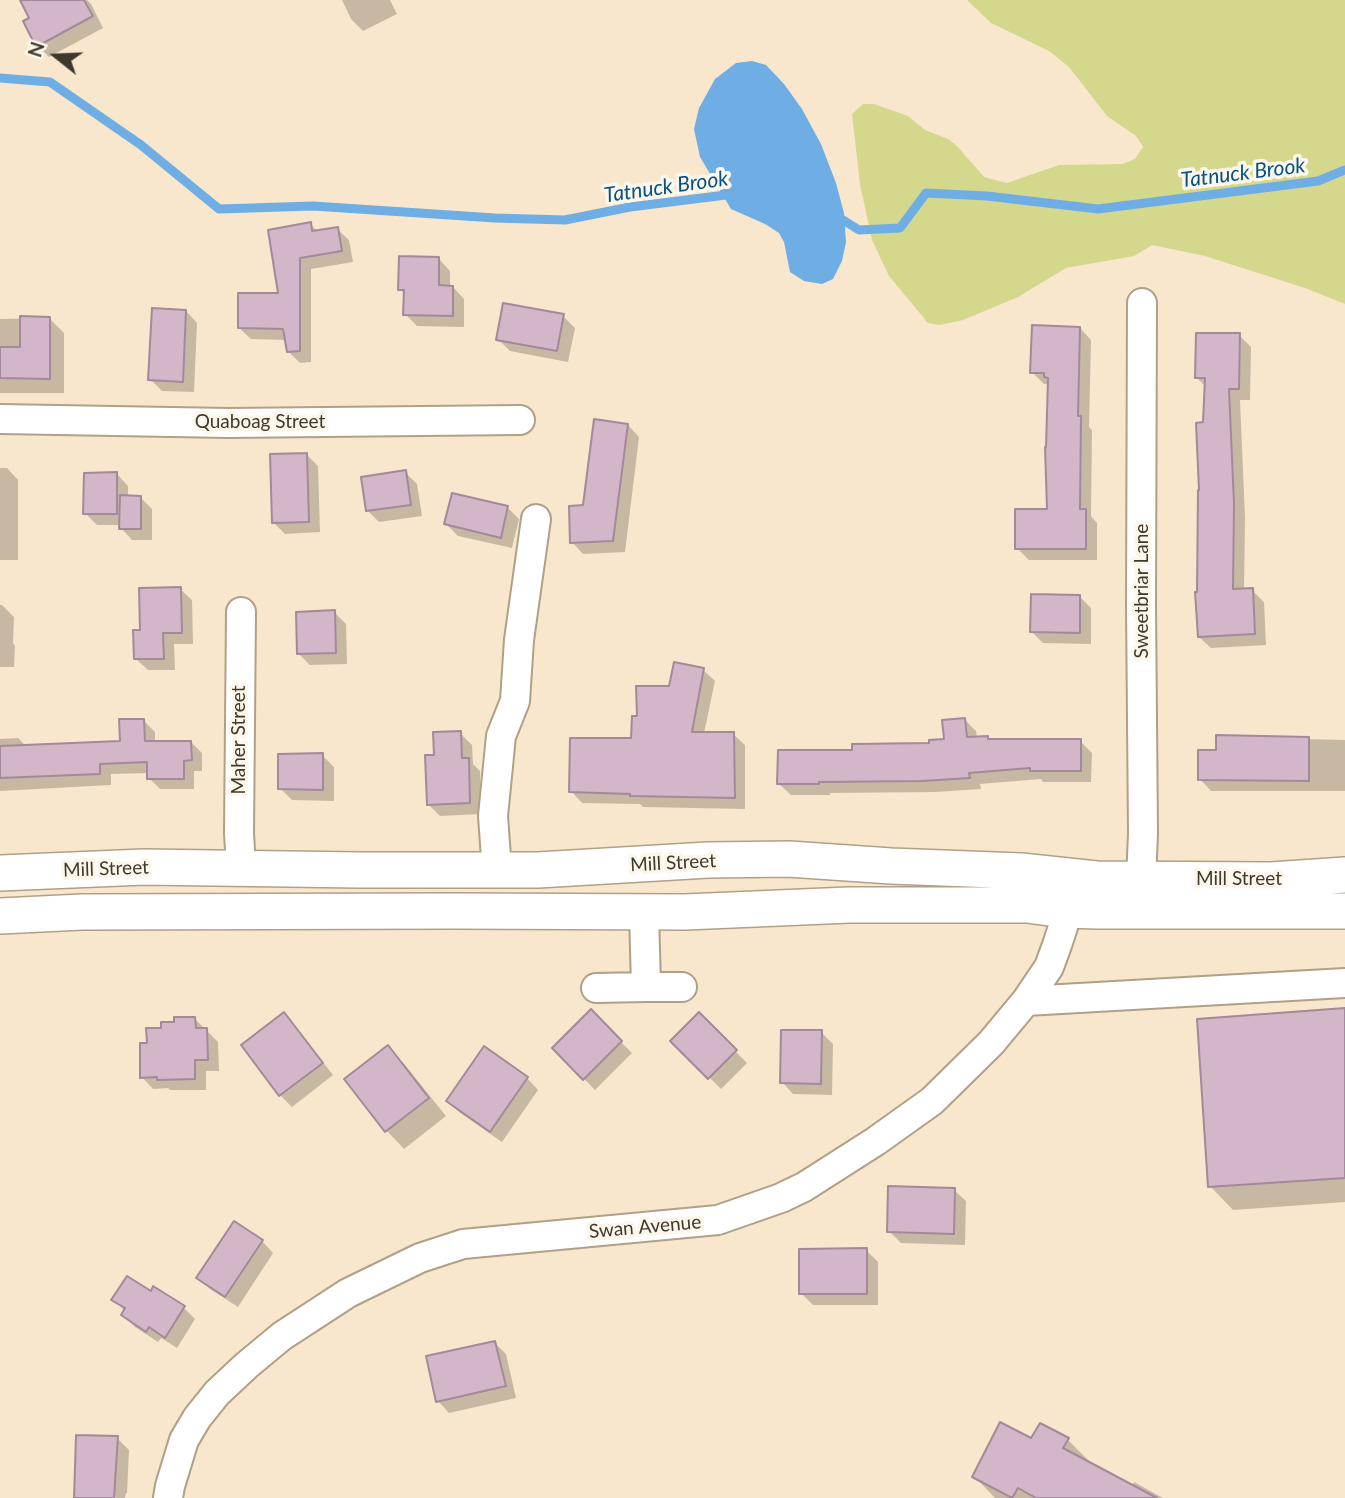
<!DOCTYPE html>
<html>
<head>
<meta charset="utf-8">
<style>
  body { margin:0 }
  #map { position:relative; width:1345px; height:1498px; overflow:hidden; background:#f8e7cc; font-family:Lato,sans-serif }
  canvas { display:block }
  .north { position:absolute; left:21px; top:21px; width:70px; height:70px; -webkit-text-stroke:5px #fcf6eb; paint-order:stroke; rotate:288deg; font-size:19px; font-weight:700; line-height:28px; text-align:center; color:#3e382d }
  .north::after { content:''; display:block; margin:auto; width:24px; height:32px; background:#3e382d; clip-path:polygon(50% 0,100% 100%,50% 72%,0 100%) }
</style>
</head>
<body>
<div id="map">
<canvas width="1345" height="1498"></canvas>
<div class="north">N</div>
</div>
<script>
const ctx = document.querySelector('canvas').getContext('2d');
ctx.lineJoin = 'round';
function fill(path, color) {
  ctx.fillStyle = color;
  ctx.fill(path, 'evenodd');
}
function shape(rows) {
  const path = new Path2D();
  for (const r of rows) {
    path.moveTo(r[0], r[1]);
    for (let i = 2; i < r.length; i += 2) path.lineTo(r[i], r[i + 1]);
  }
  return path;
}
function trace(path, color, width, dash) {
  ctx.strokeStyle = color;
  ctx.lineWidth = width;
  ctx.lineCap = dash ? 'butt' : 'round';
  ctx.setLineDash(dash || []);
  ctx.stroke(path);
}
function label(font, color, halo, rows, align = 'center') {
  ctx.font = font + ' Lato,sans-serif';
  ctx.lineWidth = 7;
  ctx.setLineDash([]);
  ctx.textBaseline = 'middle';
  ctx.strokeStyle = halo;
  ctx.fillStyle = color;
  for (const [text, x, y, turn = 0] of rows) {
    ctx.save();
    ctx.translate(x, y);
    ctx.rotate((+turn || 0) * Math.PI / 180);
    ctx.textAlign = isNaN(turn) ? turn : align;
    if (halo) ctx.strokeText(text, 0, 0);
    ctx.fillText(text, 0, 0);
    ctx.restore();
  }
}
fill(shape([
  [967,0,1345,0,1345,304,1305,288,1205,256,1152,245,1134,256,1066,268,1018,297,963,320,939,325,928,323,889,276,872,240,860,184,852,114,863,104,874,104,908,116,925,130,948,139,957,146,984,177,1007,183,1059,165,1122,164,1135,159,1143,147,1136,136,1107,116,1069,67,1049,51,991,23]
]), '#d4d88d');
fill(shape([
  [752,61,766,65,784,84,802,109,821,144,836,183,844,213,846,242,842,261,833,279,822,284,804,281,790,272,784,242,779,233,765,224,731,209,700,157,694,129,699,108,715,79,736,63]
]), '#6faee5');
fill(shape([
  [64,0,87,0,91,4,103,28,49,57,38,46],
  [342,0,390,0,397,14,363,31,351,19],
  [310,224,318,232,337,229,349,240,353,262,311,269,311,362,300,363,288,351,287,340,251,339,239,328,280,295],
  [439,259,450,271,450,287,453,287,464,299,464,327,417,326,405,314,405,295,400,289],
  [186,311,197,323,194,392,162,391,150,379],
  [563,316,575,328,568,362,510,351,498,339],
  [49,318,64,333,64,393,0,393,0,319],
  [1080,328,1091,340,1089,427,1092,430,1091,516,1097,523,1097,560,1029,560,1017,548,1049,511,1049,384,1044,384,1032,372],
  [1239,335,1251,347,1250,400,1240,400,1245,517,1244,590,1252,590,1264,602,1266,645,1211,648,1199,637,1206,387,1197,378],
  [628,425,639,437,625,552,583,554,572,542],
  [307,455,318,466,320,532,285,534,273,522],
  [0,468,7,468,18,480,18,560,0,560],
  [405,472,417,484,422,516,379,522,367,510],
  [117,474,128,486,128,497,141,498,152,509,152,540,132,540,121,528,121,525,97,525,85,513],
  [507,507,519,519,512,548,458,536,446,524],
  [180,589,192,600,193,644,174,644,175,670,148,670,136,659,142,632],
  [1079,596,1091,608,1091,644,1043,643,1031,631],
  [0,605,2,605,14,617,13,643,15,646,14,667,0,667],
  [334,612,346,624,347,664,310,665,298,653],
  [703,670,715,681,704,733,733,734,745,745,745,809,643,807,640,804,582,803,571,791,633,740,639,717],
  [965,720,976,731,977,738,987,738,990,741,1080,741,1092,753,1091,782,1043,782,1041,779,980,784,981,789,935,792,830,793,830,795,791,795,779,784,854,752,931,744,946,740],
  [144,721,155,732,155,742,191,742,202,753,202,771,194,771,194,789,160,789,149,778,149,773,111,774,111,785,0,791,0,739,18,738,27,747,122,743],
  [460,733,472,745,473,764,480,771,481,814,440,816,428,804,436,756],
  [1218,737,1345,740,1345,791,1211,791,1200,779,1218,752],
  [322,755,334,767,334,801,292,800,280,788],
  [1345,1010,1345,1202,1233,1210,1210,1186],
  [591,1012,632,1053,595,1090,554,1048],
  [284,1014,295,1026,333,1075,292,1107,280,1095],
  [699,1015,747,1063,721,1089,673,1041],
  [195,1019,218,1042,219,1071,206,1071,206,1090,170,1090,168,1088,153,1089,142,1077,148,1045,163,1030],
  [821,1032,833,1044,832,1095,793,1094,782,1082],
  [388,1047,405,1065,446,1116,404,1149,387,1131,347,1079],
  [527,1078,538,1090,502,1142,459,1112,448,1101],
  [954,1190,966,1201,965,1245,901,1243,889,1231],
  [262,1241,273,1253,238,1307,210,1289,198,1277],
  [866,1250,878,1262,878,1305,813,1305,801,1293],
  [151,1293,183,1307,195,1319,177,1348,161,1338,158,1342,135,1327,123,1315,125,1311,114,1300],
  [495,1343,506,1354,516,1398,449,1413,438,1401],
  [117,1438,129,1450,127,1493,126,1493,125,1498,76,1498],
  [1067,1439,1091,1463,1090,1464,1132,1487,1134,1482,1163,1498,995,1498,974,1476,1032,1440]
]), '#0003');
trace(shape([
  [0,78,50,82,141,145,219,209,313,206,495,218,565,220,630,207,734,194],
  [835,215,859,230,900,228,926,193,987,196,1098,209,1318,181,1345,170]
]), '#6faee5', 9);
const building = shape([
  [20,0,84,0,93,16,36,47,23,21,29,18,20,0],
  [311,222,312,231,338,227,342,251,300,258,300,351,287,352,283,329,238,328,238,293,278,293,268,230,311,222],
  [399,256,439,257,439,285,453,286,453,316,403,315,404,290,398,290,399,256],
  [503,303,564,314,557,351,496,340,503,303],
  [152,308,186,310,183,382,148,380,152,308],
  [20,316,50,317,50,379,0,378,0,347,20,347,20,316],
  [1032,325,1080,327,1078,416,1081,416,1080,509,1086,509,1086,549,1015,549,1015,509,1047,509,1045,447,1046,447,1048,378,1044,377,1044,373,1030,373,1032,325],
  [1196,333,1240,333,1239,389,1229,389,1234,504,1233,589,1253,588,1255,634,1198,637,1195,592,1197,592,1198,490,1199,490,1196,423,1203,422,1205,378,1195,378,1196,333],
  [594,419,628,424,613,541,570,543,569,506,583,505,594,419],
  [307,453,309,522,272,523,270,454,307,453],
  [406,470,411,505,366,511,361,477,406,470],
  [117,472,117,514,83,514,84,473,117,472],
  [452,493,508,506,501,538,444,524,452,493],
  [120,495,141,496,141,529,119,529,120,495],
  [181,587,182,633,163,633,164,659,134,659,133,630,140,630,139,588,181,587],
  [1031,594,1080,595,1080,633,1030,632,1031,594],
  [335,610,336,653,297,654,296,612,335,610],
  [674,662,704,668,692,732,734,732,735,798,630,796,630,794,569,792,570,738,631,738,632,716,637,716,636,686,669,686,674,662],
  [965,718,967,737,988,736,988,739,1081,739,1081,771,1030,771,1030,768,969,773,970,778,922,781,819,782,819,784,777,784,778,750,852,750,852,744,929,743,929,740,944,739,942,720,965,718],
  [119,719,144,719,145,741,191,741,192,760,184,761,184,779,147,779,147,762,100,764,100,774,0,778,0,746,120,741,119,719],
  [461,731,462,758,469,758,470,803,427,805,425,755,434,755,433,732,461,731],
  [1216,735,1309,737,1309,781,1198,780,1198,750,1216,750,1216,735],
  [323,753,323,790,278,789,278,754,323,753],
  [1345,1008,1345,1178,1208,1187,1197,1019,1345,1008],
  [591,1009,622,1041,583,1080,552,1048,591,1009],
  [284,1012,323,1063,279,1096,241,1045,284,1012],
  [699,1012,737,1050,708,1079,670,1041,699,1012],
  [174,1017,195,1017,196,1028,207,1028,208,1060,195,1060,195,1079,157,1080,157,1077,140,1078,140,1043,147,1043,146,1028,161,1028,161,1022,174,1022,174,1017],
  [781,1030,822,1030,821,1084,780,1083,781,1030],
  [388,1045,429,1098,385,1132,344,1079,388,1045],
  [484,1046,528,1077,490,1132,446,1101,484,1046],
  [888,1186,955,1188,954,1234,887,1232,888,1186],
  [234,1221,263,1240,225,1297,196,1278,234,1221],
  [867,1248,867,1294,799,1294,799,1249,867,1248],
  [127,1276,151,1291,153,1286,185,1306,165,1338,149,1327,146,1332,121,1315,125,1308,111,1300,127,1276],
  [495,1341,506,1386,436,1402,426,1356,495,1341],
  [1000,1422,1031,1438,1040,1423,1069,1438,1063,1448,1157,1498,1036,1498,1018,1488,1012,1498,972,1477,1000,1422],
  [76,1435,118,1436,114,1498,74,1498,76,1435]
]);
fill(building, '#d3b6c7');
trace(building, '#a4899a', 2);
const minor = shape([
  [0,419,228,423,520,420],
  [241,612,239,833,241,868],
  [497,871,493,816,501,736,515,701,519,640,536,519],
  [1141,879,1143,834,1141,605,1142,303],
  [646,987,682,987],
  [596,988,646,987,644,912],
  [1026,1001,1345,983],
  [168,1498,170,1486,184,1440,197,1418,217,1393,247,1365,282,1336,348,1293,420,1258,463,1244,718,1220,781,1198,804,1187,876,1141,932,1101,991,1043,1026,1001,1049,967,1057,945,1063,927,1064,889]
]);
const major = shape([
  [0,873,144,867,359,870,538,870,708,860,789,859,891,866,1021,871,1096,879,1271,880,1345,875],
  [0,916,82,912,454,911,685,912,849,905,1027,905,1064,910,1097,911,1345,911]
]);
trace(minor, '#b0a087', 32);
trace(major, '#b0a087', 38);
trace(minor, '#fff', 28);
trace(major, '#fff', 35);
label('19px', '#3e382d', '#fcf6eb', [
  ["Quaboag Street",260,422],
  ["Sweetbriar Lane",1142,591,-90],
  ["Maher Street",239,740,-90],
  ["Mill Street",673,863,-3],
  ["Mill Street",106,869,-2],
  ["Mill Street",1239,879],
  ["Swan Avenue",645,1227,-5]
]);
label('italic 21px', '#035284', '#fcf6eb', [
  ["Tatnuck Brook",1243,173,-7],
  ["Tatnuck Brook",666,187,-8]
]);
</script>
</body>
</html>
